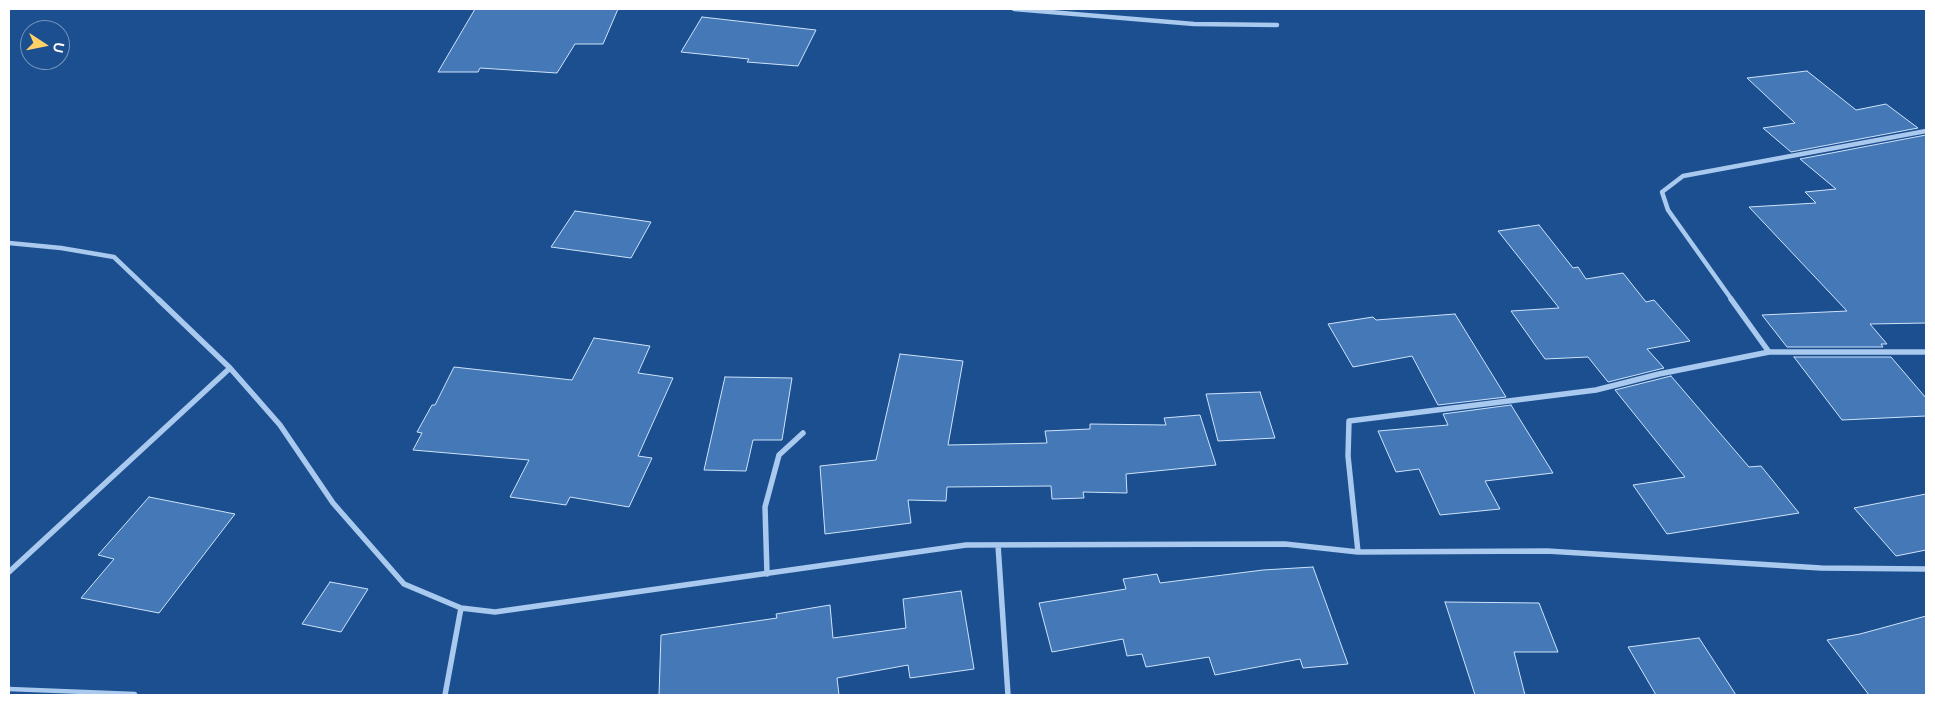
<!DOCTYPE html>
<html>
<head>
<meta charset="utf-8">
<style>
  body { margin:0 }
  #map { position:relative; width:1935px; height:704px; overflow:hidden; background:#1b4f8f; font-family:Raleway,sans-serif }
  canvas { display:block }
  .frame { position:absolute; inset:0; border:10px solid #fff; pointer-events:none }
  .north { position:absolute; left:20px; top:20px; width:50px; height:50px; box-sizing:border-box; background:#1b4f8f; border:1px solid #7695bc; border-radius:50%; rotate:101deg; font-size:14px; font-weight:700; line-height:20px; text-align:center; color:#fff }
  .north::after { content:''; display:block; margin:auto; width:18px; height:22px; background:#ffd166; clip-path:polygon(50% 0,100% 100%,50% 72%,0 100%) }
</style>
</head>
<body>
<div id="map">
<canvas width="1935" height="704"></canvas>
<div class="frame"></div>
<div class="north">U</div>
</div>
<script>
const ctx = document.querySelector('canvas').getContext('2d');
ctx.lineJoin = 'round';
function fill(path, color) {
  ctx.fillStyle = color;
  ctx.fill(path, 'evenodd');
}
function shape(rows) {
  const path = new Path2D();
  for (const r of rows) {
    path.moveTo(r[0], r[1]);
    for (let i = 2; i < r.length; i += 2) path.lineTo(r[i], r[i + 1]);
  }
  return path;
}
function trace(path, color, width, dash) {
  ctx.strokeStyle = color;
  ctx.lineWidth = width;
  ctx.lineCap = dash ? 'butt' : 'round';
  ctx.setLineDash(dash || []);
  ctx.stroke(path);
}
const building = shape([
  [475,9,618,9,603,44,575,44,557,73,480,68,478,72,438,72,475,9],
  [702,17,816,30,798,66,747,62,749,59,681,52,702,17],
  [1807,71,1856,110,1886,104,1918,128,1791,152,1763,128,1795,123,1747,78,1807,71],
  [1926,135,1926,323,1870,324,1887,344,1881,344,1883,347,1787,347,1762,315,1847,311,1749,207,1816,203,1805,192,1836,189,1800,159,1926,135],
  [575,211,651,222,631,258,551,247,575,211],
  [1539,225,1573,268,1578,267,1586,279,1623,273,1646,302,1654,300,1690,341,1647,349,1664,368,1608,382,1588,357,1545,359,1511,311,1559,308,1498,231,1539,225],
  [1455,314,1506,397,1438,405,1412,356,1353,367,1328,324,1373,317,1376,320,1455,314],
  [594,338,650,346,638,373,673,378,638,456,652,458,629,507,570,497,566,505,510,497,529,460,413,450,422,433,417,432,432,405,435,405,454,367,572,380,594,338],
  [900,354,963,361,948,445,1047,443,1045,431,1090,429,1090,424,1166,425,1164,418,1200,415,1216,465,1126,474,1127,493,1083,492,1084,498,1052,499,1051,486,947,487,946,501,908,500,911,523,825,534,820,466,876,460,900,354],
  [1794,357,1891,357,1926,398,1926,416,1842,420,1794,357],
  [1671,376,1749,467,1761,466,1799,513,1667,534,1633,485,1685,477,1615,390,1671,376],
  [725,377,792,378,782,440,753,440,746,471,704,470,725,377],
  [1260,392,1275,438,1218,441,1206,394,1260,392],
  [1511,405,1553,473,1485,481,1500,509,1440,515,1419,469,1396,472,1378,431,1448,425,1443,414,1511,405],
  [1926,494,1926,550,1896,556,1854,508,1926,494],
  [149,497,235,514,159,613,81,598,114,559,98,555,149,497],
  [1313,567,1348,664,1303,668,1300,659,1215,675,1209,657,1146,667,1142,654,1127,656,1123,639,1052,652,1039,603,1126,589,1123,579,1157,574,1160,583,1263,570,1313,567],
  [330,582,368,589,341,632,302,624,330,582],
  [961,591,974,669,910,678,908,665,837,678,839,695,659,695,661,635,777,618,776,614,830,605,833,638,906,628,903,599,961,591],
  [1445,602,1539,603,1558,652,1514,652,1525,695,1475,695,1445,602],
  [1926,616,1926,695,1869,695,1827,640,1860,634,1926,616],
  [1699,638,1736,695,1656,695,1628,647,1699,638]
]);
fill(building, '#4478b7');
trace(building, '#cfe3fa', 1);
trace(shape([
  [9,689,135,694]
]), '#a9c9ee', 4.5);
trace(shape([
  [1014,9,1194,24,1277,25],
  [9,243,61,248,114,257,159,300],
  [1732,300,1668,210,1662,192,1683,176,1926,131]
]), '#a9c9ee', 4.5);
trace(shape([
  [158,299,230,368,280,425,333,503,404,584,461,608,495,612,966,545,1285,544,1358,552,1547,551,1821,568,1926,569],
  [1731,299,1769,352],
  [998,545,1008,695],
  [1358,552,1348,456,1349,421,1596,390,1659,374,1769,352,1926,352],
  [9,572,230,368],
  [767,574,765,507,779,455,803,433],
  [445,695,461,608]
]), '#a9c9ee', 5.5);
</script>
</body>
</html>
